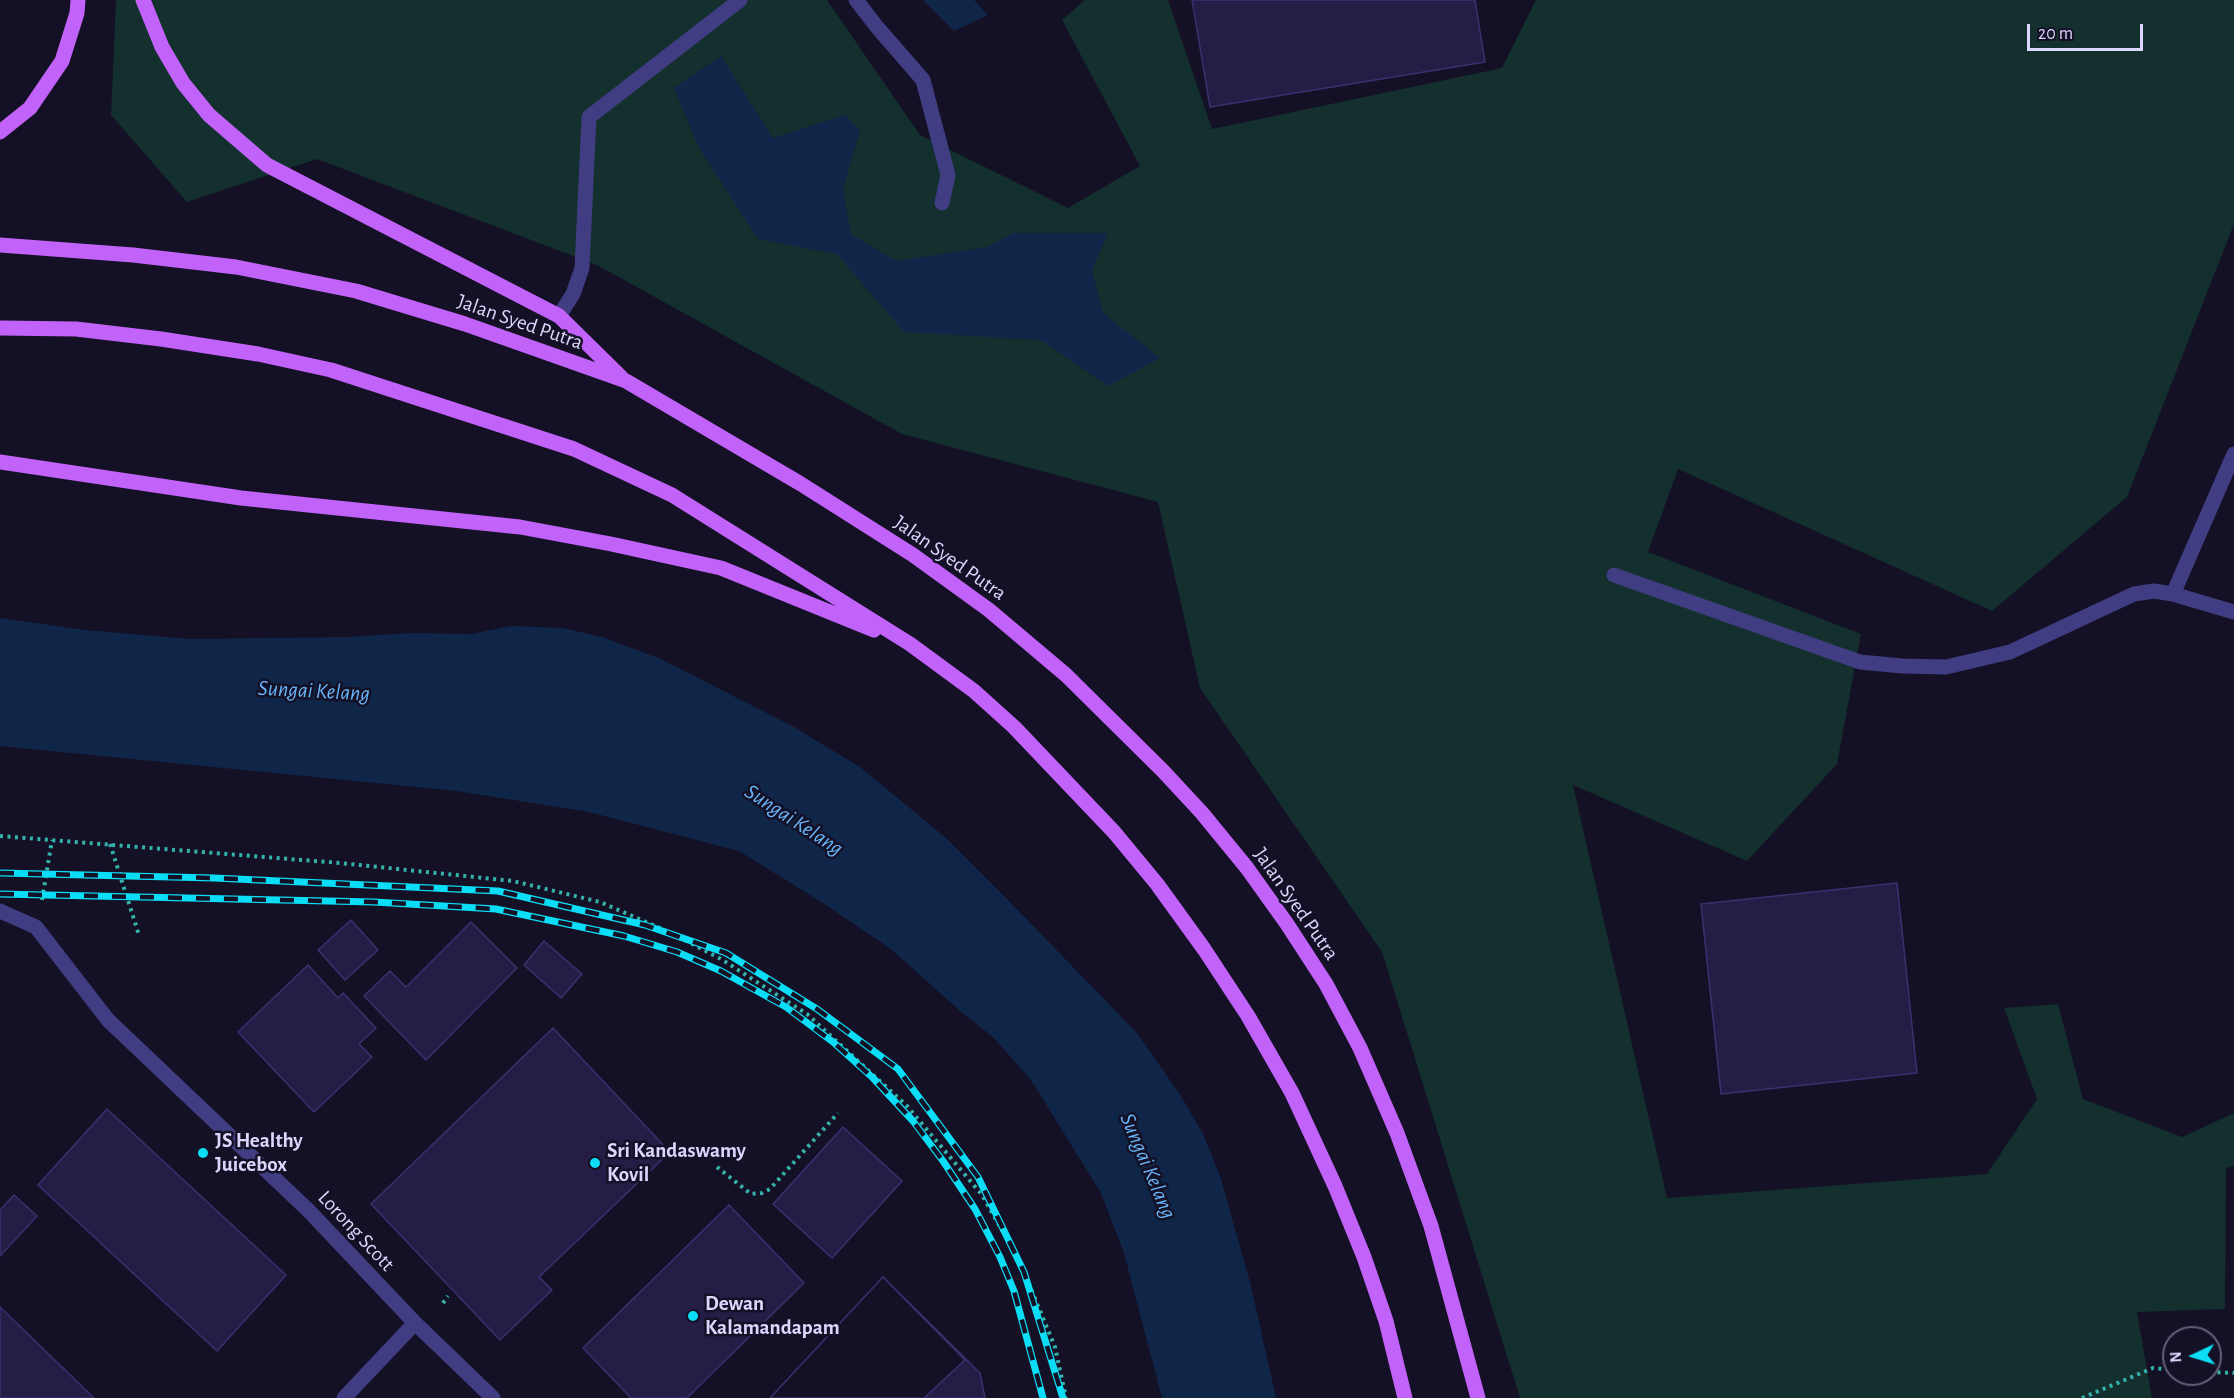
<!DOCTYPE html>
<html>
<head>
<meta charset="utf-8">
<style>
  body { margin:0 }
  #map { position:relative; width:2234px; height:1398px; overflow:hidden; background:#141025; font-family:"Alegreya Sans",sans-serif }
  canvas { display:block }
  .north { position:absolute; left:2162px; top:1326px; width:60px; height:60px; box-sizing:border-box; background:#141025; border:2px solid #645f7b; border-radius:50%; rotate:266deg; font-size:16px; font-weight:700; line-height:24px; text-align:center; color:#dbd6fd }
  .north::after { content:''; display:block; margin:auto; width:21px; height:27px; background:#0addf5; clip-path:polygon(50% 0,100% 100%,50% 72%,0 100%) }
  .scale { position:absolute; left:2027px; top:24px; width:116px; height:27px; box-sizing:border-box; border:3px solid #dbd6fd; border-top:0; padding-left:8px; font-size:18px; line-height:21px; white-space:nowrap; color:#dbd6fd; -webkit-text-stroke:4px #141025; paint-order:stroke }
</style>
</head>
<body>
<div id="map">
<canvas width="2234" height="1398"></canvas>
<div class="north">N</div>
<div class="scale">20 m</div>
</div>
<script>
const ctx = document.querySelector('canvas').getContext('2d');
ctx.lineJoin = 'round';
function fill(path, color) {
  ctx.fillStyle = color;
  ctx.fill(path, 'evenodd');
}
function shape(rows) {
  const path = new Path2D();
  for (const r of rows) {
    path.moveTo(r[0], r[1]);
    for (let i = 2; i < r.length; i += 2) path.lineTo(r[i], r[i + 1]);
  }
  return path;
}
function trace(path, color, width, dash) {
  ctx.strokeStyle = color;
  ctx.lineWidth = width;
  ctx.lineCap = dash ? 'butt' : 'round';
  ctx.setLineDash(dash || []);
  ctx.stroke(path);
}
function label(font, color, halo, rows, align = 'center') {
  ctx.font = font + ' "Alegreya Sans",sans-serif';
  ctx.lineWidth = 5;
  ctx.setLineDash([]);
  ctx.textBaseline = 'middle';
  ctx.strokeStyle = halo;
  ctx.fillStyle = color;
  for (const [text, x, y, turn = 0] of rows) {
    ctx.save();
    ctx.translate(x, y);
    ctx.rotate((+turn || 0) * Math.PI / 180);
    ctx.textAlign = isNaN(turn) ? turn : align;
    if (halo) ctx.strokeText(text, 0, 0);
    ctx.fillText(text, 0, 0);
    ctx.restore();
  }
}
fill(shape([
  [116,0,827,0,920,135,1068,208,1140,166,1062,20,1085,0,1168,0,1212,129,1502,68,1536,0,2234,0,2234,224,2127,497,1992,611,1678,469,1648,552,1861,634,1837,764,1747,861,1573,785,1667,1198,1987,1174,2037,1099,2004,1008,2058,1004,2083,1099,2182,1137,2234,1113,2234,1166,2226,1168,2225,1309,2137,1312,2152,1398,1520,1398,1382,952,1200,688,1158,502,902,434,597,265,317,159,187,202,111,115]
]), '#132f2e');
fill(shape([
  [923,0,974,0,988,15,954,31],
  [721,56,773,138,845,115,860,130,843,190,851,234,896,261,987,247,1013,233,1108,233,1092,270,1103,313,1160,358,1108,386,1041,340,904,332,837,254,758,239,698,146,674,88],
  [0,618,85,630,190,639,349,637,410,633,471,634,511,626,563,628,602,637,661,659,794,727,860,767,946,838,1008,900,1137,1033,1181,1096,1203,1134,1220,1176,1250,1282,1276,1398,1162,1398,1124,1253,1101,1193,1031,1080,994,1038,959,1010,891,949,823,903,739,851,589,812,457,791,0,746]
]), '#102649');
const building = shape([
  [1192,0,1475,0,1485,62,1210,107,1192,0],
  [1897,883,1917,1073,1721,1094,1701,904,1897,883],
  [351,920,378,950,345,980,318,950,351,920],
  [471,922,517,968,426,1060,364,996,390,971,406,987,471,922],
  [544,941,582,974,561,998,524,965,544,941],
  [308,965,338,998,343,993,376,1028,359,1044,372,1057,314,1112,238,1032,308,965],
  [553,1028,670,1152,539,1277,552,1290,500,1340,371,1204,553,1028],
  [107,1109,286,1275,217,1351,38,1185,107,1109],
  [843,1127,902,1181,832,1258,773,1204,843,1127],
  [14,1195,37,1216,0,1256,0,1210,14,1195],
  [729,1205,804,1283,687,1398,631,1398,583,1348,729,1205],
  [883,1277,980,1373,985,1398,770,1398,883,1277],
  [883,1277,965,1360,924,1398,770,1398,883,1277],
  [0,1307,94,1398,0,1398,0,1307]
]);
fill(building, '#251d46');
trace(building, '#3d3071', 1.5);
trace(shape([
  [0,836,340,863,513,881,600,902,671,933,721,959,807,1014,907,1106,982,1195,1019,1260,1055,1347,1066,1398],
  [110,844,139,935],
  [42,900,52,840],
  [717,1167,751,1194,762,1193,770,1189,838,1113],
  [443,1303,448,1296],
  [2210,1372,2234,1373],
  [2082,1398,2153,1368,2174,1370]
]), '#34b3ac', 4, [3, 4.5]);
trace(shape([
  [856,0,877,27,923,80,948,175,942,203],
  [559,316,573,294,582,268,589,117,740,0],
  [1614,575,1860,662,1902,666,1946,667,2010,652,2134,594,2154,591,2173,594,2234,612],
  [2173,594,2234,454],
  [0,911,36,927,108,1020]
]), '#403d82', 15);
trace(shape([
  [108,1020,309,1211,415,1323,493,1398],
  [344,1398,415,1323]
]), '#403d82', 15);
trace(shape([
  [143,0,162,47,183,83,209,115,267,165,559,316,622,378],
  [0,132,30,108,62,61,77,13,78,0],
  [0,245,133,255,236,267,356,291,465,324,626,381,801,484,913,555,989,610,1066,675,1163,771,1202,813,1247,868,1287,924,1326,984,1360,1048,1397,1133,1431,1226,1478,1398],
  [0,328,76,329,161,339,258,354,331,370,574,449,672,495,910,644,974,691,1014,727,1114,832,1157,884,1204,949,1248,1016,1292,1093,1335,1186,1364,1257,1386,1321,1405,1398],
  [0,462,241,498,520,527,611,544,721,568,874,630]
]), '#c162f9', 15);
const rail = shape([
  [0,873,214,878,498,891,645,925,726,953,817,1009,898,1069,978,1177,1024,1272,1063,1398],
  [0,894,374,902,496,909,624,936,677,952,721,971,786,1007,833,1042,873,1078,913,1121,943,1161,975,1209,1000,1257,1014,1291,1043,1398]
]);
trace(rail, '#0addf5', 7);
trace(rail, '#141025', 4.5, [14]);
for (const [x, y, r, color] of [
  [203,1153,6,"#0addf5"],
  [595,1163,6,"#0addf5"],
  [693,1316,6,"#0addf5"]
]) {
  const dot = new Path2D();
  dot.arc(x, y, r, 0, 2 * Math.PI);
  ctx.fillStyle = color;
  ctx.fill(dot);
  trace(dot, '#141025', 2);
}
label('21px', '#dbd6fd', '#141025', [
  ["Jalan Syed Putra",520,322,19],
  ["Jalan Syed Putra",950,558,35],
  ["Jalan Syed Putra",1296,904,55],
  ["Lorong Scott",356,1231,47]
]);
label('bold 21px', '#dbd6fd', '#141025', [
  ["JS Healthy",215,1141],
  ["Juicebox",215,1165],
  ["Sri Kandaswamy",607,1151],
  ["Kovil",607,1175],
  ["Dewan",705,1304],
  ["Kalamandapam",705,1328]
], 'left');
label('italic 22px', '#68b5f9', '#141025', [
  ["Sungai Kelang",314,691,3],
  ["Sungai Kelang",794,820,33],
  ["Sungai Kelang",1148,1166,67]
]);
</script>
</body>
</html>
